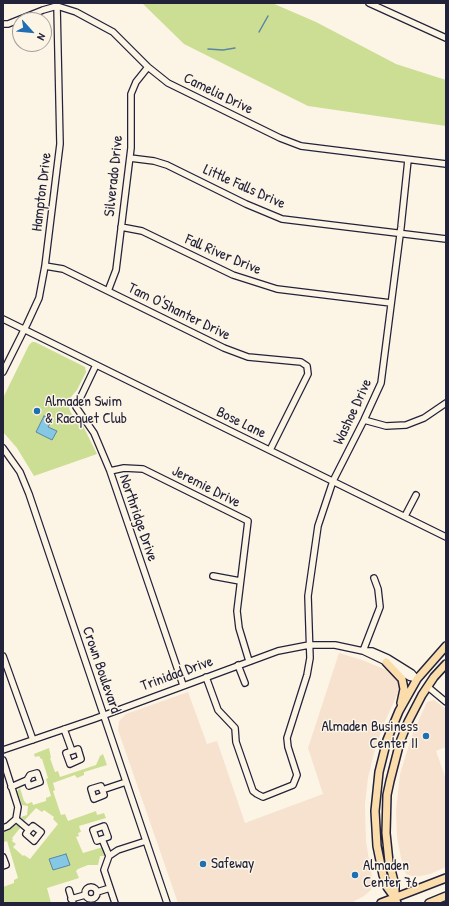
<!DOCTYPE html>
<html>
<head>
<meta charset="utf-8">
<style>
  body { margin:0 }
  #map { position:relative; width:449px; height:906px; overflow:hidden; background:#fcf5e5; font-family:"Patrick Hand",sans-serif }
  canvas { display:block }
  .frame { position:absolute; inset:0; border:4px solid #22223b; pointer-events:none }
  .north { position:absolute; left:12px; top:12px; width:40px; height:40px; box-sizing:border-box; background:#fcf5e5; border:1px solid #a5a1a1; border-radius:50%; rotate:117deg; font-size:11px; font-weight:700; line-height:16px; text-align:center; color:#22223b }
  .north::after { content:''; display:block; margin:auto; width:14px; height:18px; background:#1f6fb2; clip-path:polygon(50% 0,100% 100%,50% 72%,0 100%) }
</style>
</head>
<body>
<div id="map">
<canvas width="449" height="906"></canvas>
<div class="frame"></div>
<div class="north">N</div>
</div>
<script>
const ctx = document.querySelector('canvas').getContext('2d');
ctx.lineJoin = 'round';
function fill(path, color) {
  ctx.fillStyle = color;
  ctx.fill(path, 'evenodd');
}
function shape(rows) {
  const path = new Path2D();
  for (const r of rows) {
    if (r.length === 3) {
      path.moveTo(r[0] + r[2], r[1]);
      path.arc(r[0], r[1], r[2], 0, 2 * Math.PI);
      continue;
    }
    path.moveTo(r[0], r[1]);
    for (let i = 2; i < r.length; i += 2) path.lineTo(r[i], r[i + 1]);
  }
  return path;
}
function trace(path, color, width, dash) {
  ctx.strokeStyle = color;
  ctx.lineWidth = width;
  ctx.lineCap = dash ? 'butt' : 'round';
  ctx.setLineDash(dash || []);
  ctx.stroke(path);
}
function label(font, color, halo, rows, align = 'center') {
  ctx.font = font + ' "Patrick Hand",sans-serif';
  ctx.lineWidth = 3;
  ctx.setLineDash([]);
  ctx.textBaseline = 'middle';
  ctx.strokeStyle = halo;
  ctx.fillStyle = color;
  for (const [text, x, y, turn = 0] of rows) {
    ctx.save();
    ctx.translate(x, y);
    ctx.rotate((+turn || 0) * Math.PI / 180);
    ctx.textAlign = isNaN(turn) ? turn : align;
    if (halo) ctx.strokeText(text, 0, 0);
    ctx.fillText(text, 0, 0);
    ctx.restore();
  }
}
fill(shape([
  [339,653,362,660,394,673,400,680,400,688,383,726,374,753,368,778,365,804,366,842,373,883,371,890,364,896,351,903,178,903,118,730,119,721,126,714,188,692,207,744,217,741,245,823,323,794,308,748],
  [434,700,446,709,446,747,436,751,446,779,446,867,430,874,415,877,406,874,402,863,397,837,396,811,400,774,412,735,427,702]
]), '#f6e2cf');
fill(shape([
  [142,3,272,3,316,22,396,64,446,80,446,126,308,106,184,44],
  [32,342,35,342,85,367,86,372,77,390,71,397,69,403,69,408,71,413,82,424,97,454,34,476,17,448,3,432,3,398,29,345],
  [49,748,51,758,50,758,55,772,58,771,60,777,96,765,100,756,103,754,107,765,84,772,84,775,77,778,75,775,53,783,55,790,53,791,61,815,65,814,68,821,96,811,97,815,104,813,106,818,79,826,81,832,78,833,79,836,76,837,83,853,103,847,106,854,105,856,100,856,98,865,88,865,78,869,76,871,79,878,47,888,51,903,3,903,3,887,14,883,14,880,18,878,7,841,4,842,3,840,3,831,17,824,21,827,12,838,13,839,12,841,16,844,13,847,23,856,24,855,30,859,58,824,53,819,54,817,44,810,42,812,36,808,24,821,21,817,27,815,28,806,22,805,17,791,20,788,24,801,27,804,32,802,33,805,46,801,46,798,51,796,46,779,48,778,42,759,41,759,39,756,35,757,34,754]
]), '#cbde93');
const water = shape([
  [44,416,52,420,48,427,57,431,52,440,36,432,44,416],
  [66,854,70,865,53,870,49,859,66,854]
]);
fill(water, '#84c8e6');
trace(water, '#5d86a2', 1);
trace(shape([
  [259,32,268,16],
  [208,49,223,50,235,48]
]), '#5d86a2', 1.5);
const minor = shape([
  [369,3,446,38],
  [3,24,8,24,43,10,57,6,76,12,113,32,148,67,168,83,280,138,301,146,446,164],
  [130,158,154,161,167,165,246,204,282,219,446,239],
  [121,227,142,231,233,275,277,289,391,303],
  [45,266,63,269,224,348,248,357,301,362,307,366,308,374,270,450],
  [108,291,116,270,131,148,131,94,136,82,148,67],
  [3,319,446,537],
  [96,365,76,407,94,433,110,471,183,685],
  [3,372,27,324,39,298,45,266,60,144,57,6],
  [364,420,386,426,406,425,424,418,446,403],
  [3,448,20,472,29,494,167,903],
  [110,471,124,468,143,469,248,521,237,611,239,628,249,661],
  [405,516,416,495],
  [213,576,240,581],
  [363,651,380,607,378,589,374,578],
  [363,651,386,662,409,677,417,679],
  [3,656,33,740],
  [238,665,245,683],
  [206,677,218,710,235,728,236,742,253,791,257,794,263,797,293,785,297,775,288,747,287,738,307,675,310,658,308,596,318,526,333,481,364,420,381,383,401,227,408,160],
  [428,687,446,702],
  [64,729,72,751],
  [78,749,81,759,70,764,66,753,78,749],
  [3,750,94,719,278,651,309,645,335,645,363,651,372,651,388,658,412,673,417,679],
  [3,760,18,807,16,819,8,826,3,828],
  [101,786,104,795,94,799,91,789,101,786],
  [11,787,27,780,30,775,37,773,40,782,29,786,27,780],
  [102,790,126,782],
  [16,819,29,830,26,834,34,841,41,832,33,826,29,830],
  [102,839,108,837,104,826,93,830,97,841,102,839,109,856],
  [3,857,6,865,3,866],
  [91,893,6],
  [69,890,73,903],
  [97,892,110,888],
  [71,899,85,895],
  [115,903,104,870,109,856,118,850,146,841]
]);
const major = shape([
  [386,662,402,679,404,689,401,703],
  [395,898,387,887,383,875,377,846,375,811,379,772,387,740,399,711,417,679,446,646],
  [381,903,446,878],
  [397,903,395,898,395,885,389,862,386,833,387,795,390,781,400,742,408,722,422,695,434,677,446,664],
  [429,903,446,896]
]);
trace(minor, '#22223b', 8);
trace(major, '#22223b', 10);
trace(minor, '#fcf5e5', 5.5);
trace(major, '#fbddab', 7);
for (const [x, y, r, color] of [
  [37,411,4,"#1f6fb2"],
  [426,736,4,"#1f6fb2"],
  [203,864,4,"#1f6fb2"],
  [355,875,4,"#1f6fb2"]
]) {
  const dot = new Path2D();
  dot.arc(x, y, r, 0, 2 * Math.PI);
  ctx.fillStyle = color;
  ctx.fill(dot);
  trace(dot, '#fcf5e5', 1.5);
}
label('15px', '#22223b', '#fcf5e5', [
  ["Camelia Drive",218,94,26],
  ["Silverado Drive",114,176,-84],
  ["Little Falls Drive",244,187,24],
  ["Hampton Drive",42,192,-83],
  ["Fall River Drive",223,255,23],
  ["Tam O'Shanter Drive",179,312,26],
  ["Washoe Drive",353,412,-65],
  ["Bose Lane",241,423,26],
  ["Jeremie Drive",206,487,27],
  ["Northridge Drive",138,518,71],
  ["Crown Boulevard",101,670,71],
  ["Trinidad Drive",177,674,-20]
]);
label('15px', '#22223b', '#fcf5e5', [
  ["Almaden Swim",45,402],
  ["& Racquet Club",45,419],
  ["Almaden Business",418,727,"right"],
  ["Center II",418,744,"right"],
  ["Safeway",211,864],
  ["Almaden",363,866],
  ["Center 76",363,883]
], 'left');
</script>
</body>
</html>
